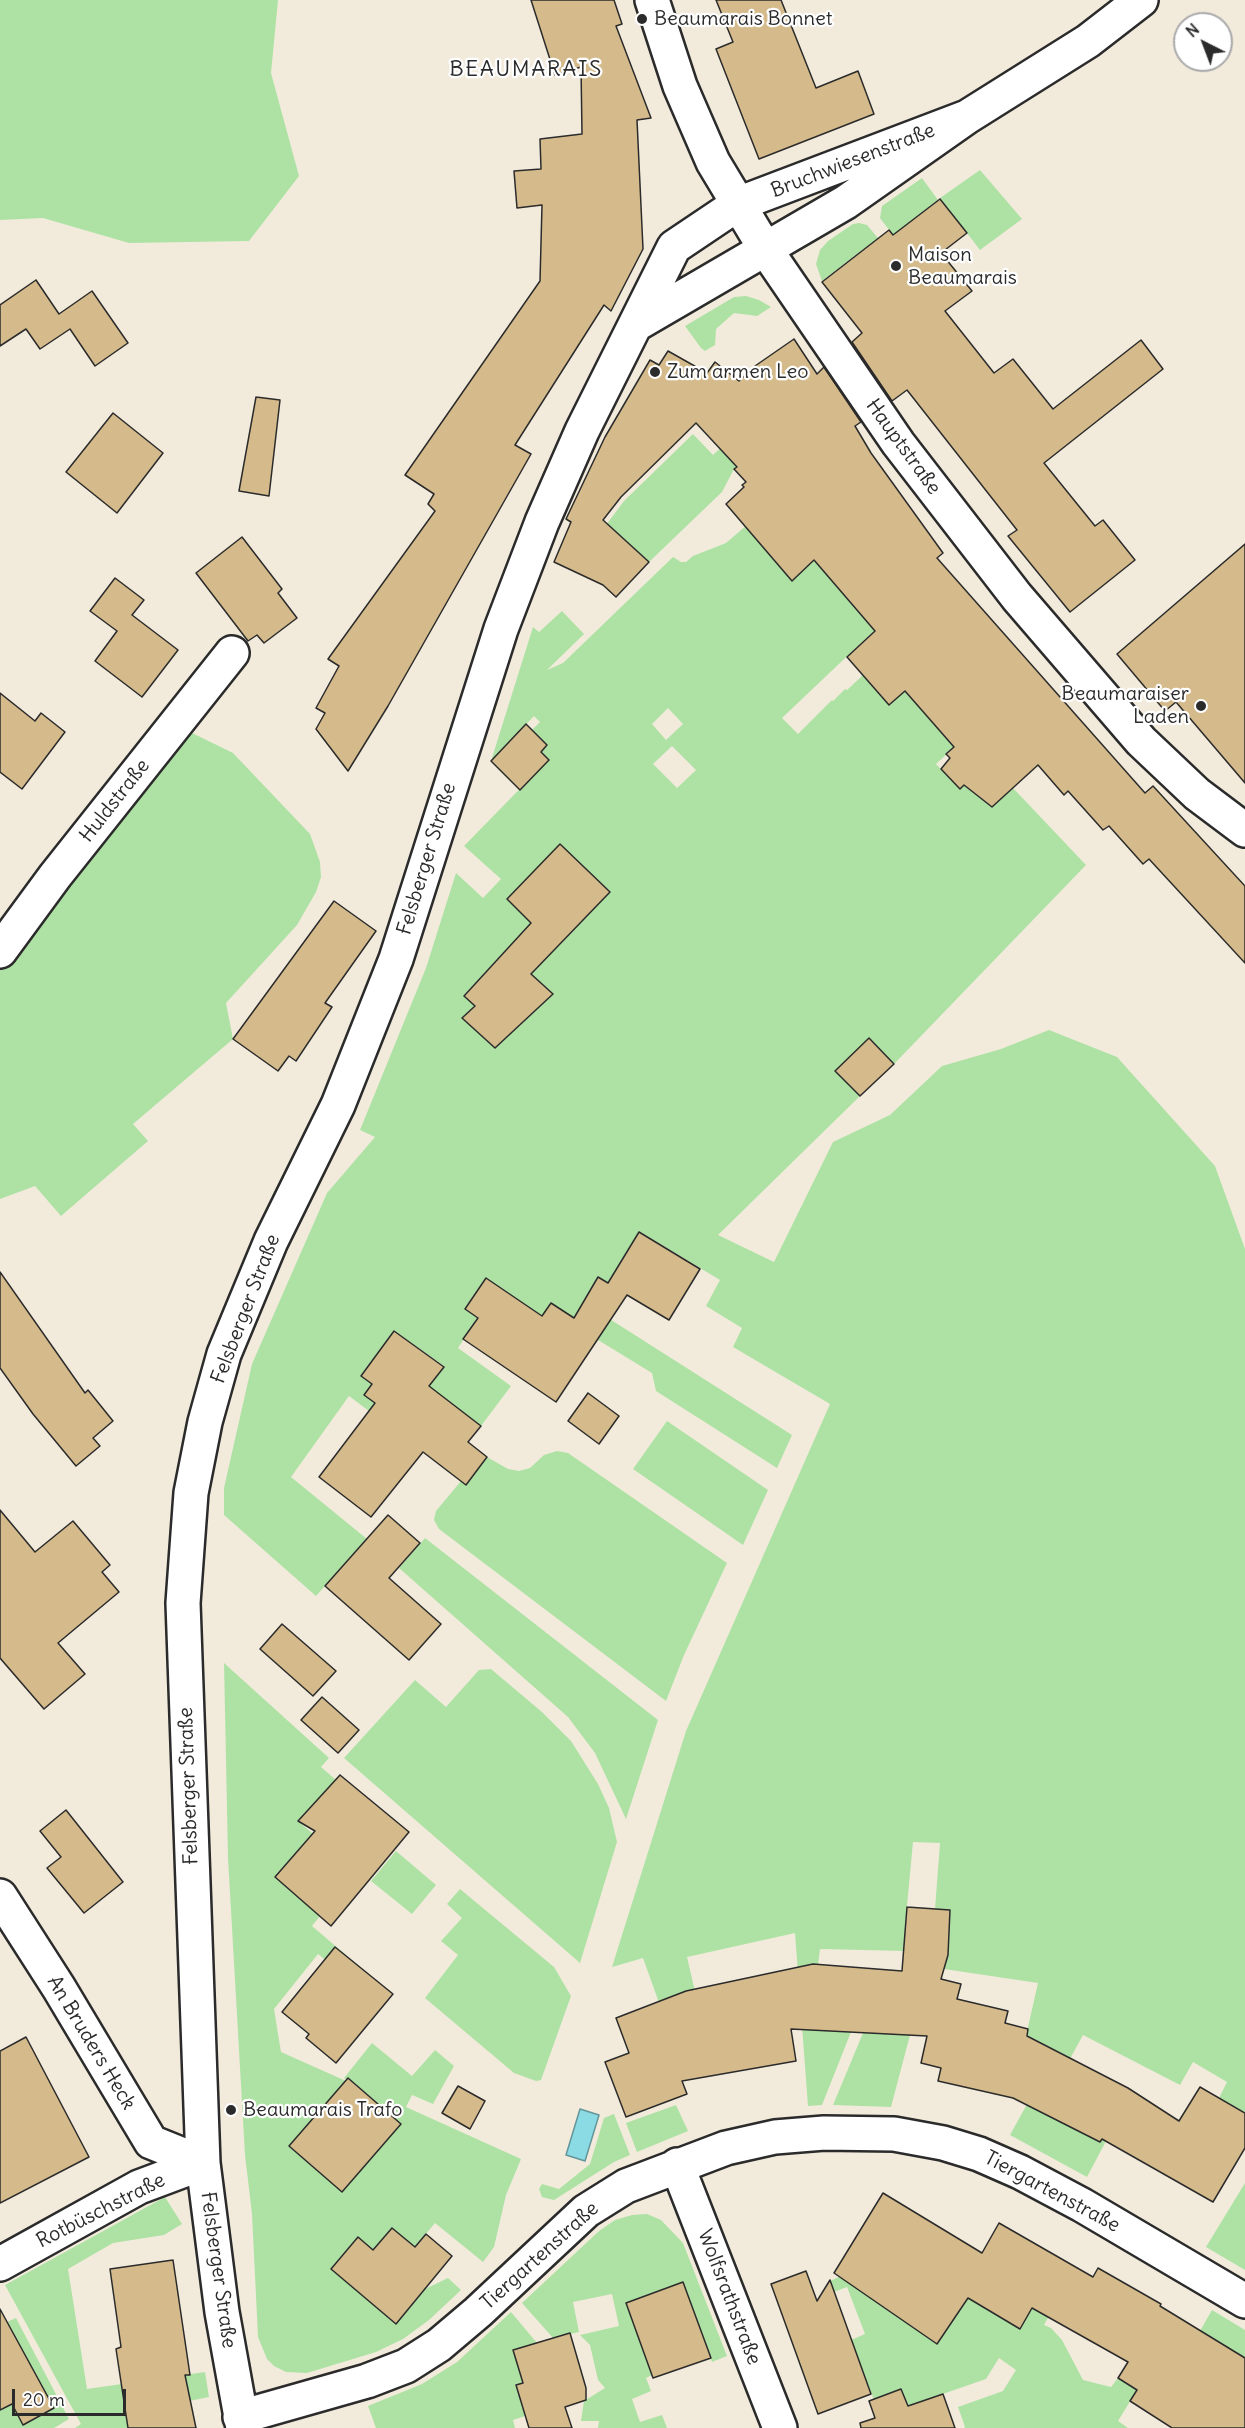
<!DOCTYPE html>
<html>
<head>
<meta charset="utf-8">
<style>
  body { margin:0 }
  #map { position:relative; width:1245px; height:2428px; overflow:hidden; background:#f2ebdc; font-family:Delius,sans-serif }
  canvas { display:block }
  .north { position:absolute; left:1173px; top:12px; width:60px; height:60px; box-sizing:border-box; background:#fff; border:2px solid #aaa; border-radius:50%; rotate:318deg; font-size:16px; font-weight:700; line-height:24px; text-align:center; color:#2b2b2b }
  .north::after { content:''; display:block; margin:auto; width:21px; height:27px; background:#2b2b2b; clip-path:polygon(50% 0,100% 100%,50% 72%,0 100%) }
  .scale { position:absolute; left:12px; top:2389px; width:114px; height:27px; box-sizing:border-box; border:3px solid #2b2b2b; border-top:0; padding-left:8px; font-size:18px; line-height:21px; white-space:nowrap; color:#2b2b2b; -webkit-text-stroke:4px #fff; paint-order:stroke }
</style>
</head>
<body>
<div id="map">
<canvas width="1245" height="2428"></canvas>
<div class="north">N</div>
<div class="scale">20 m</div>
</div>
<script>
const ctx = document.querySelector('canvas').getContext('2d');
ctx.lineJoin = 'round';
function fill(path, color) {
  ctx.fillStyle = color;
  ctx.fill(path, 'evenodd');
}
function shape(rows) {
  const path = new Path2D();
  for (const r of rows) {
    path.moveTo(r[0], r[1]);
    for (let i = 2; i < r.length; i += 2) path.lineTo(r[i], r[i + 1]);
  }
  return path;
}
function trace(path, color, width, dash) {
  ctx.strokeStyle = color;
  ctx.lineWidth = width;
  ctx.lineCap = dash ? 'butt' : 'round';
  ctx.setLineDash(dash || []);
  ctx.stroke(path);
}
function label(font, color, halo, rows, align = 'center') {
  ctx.font = font + ' Delius,sans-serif';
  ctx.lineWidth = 4.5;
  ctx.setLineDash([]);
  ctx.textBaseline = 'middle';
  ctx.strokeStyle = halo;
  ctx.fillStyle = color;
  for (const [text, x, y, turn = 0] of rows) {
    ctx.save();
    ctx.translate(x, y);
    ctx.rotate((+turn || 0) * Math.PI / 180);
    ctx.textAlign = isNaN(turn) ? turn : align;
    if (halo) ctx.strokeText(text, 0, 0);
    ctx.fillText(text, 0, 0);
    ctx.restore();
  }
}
fill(shape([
  [0,0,278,0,271,73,299,176,249,241,129,243,43,218,0,220],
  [980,170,1022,219,980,250,940,198],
  [922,178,938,200,893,235,880,218,882,206],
  [859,223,867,225,878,238,822,281,816,264,820,250,828,241,853,224],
  [746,296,759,300,771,307,757,316,734,313,716,329,715,345,705,351,701,348,685,326,734,297],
  [693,434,713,455,725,444,742,462,734,469,722,492,649,562,614,530,603,529,624,501],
  [763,511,792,532,769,554,792,581,815,560,900,606,782,718,798,734,832,700,833,701,845,689,847,690,863,675,889,705,905,691,930,720,947,729,960,742,936,764,960,789,964,785,992,807,1013,788,1086,865,894,1064,869,1038,836,1070,860,1096,718,1235,774,1262,833,1142,890,1115,942,1066,1001,1049,1049,1030,1117,1057,1215,1166,1245,1249,1245,2113,1219,2098,1227,2082,1193,2062,1180,2085,1083,2035,1041,2112,1100,2141,1102,2139,1106,2141,1087,2177,1010,2135,1031,2097,1013,2093,1038,1983,944,1969,946,1952,820,1949,818,1965,851,2032,822,2105,808,2106,795,1933,687,1957,701,2017,663,2014,643,1958,612,1967,686,1731,830,1404,733,1347,742,1328,706,1306,720,1280,640,1232,608,1283,583,1302,792,1435,777,1468,656,1391,652,1373,598,1340,600,1336,551,1303,542,1316,486,1278,465,1309,478,1318,458,1348,511,1386,481,1426,429,1386,444,1366,394,1331,361,1376,372,1384,419,1437,413,1444,349,1396,291,1477,367,1539,316,1596,224,1515,224,1488,252,1364,327,1193,375,1137,360,1130,426,968,456,873,483,898,501,879,464,846,548,760,541,752,547,745,532,730,540,722,534,716,491,761,533,627,539,632,562,611,584,634,547,670,563,663,673,557,681,562,686,562,693,556,726,543],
  [668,708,683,724,666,740,652,724],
  [672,746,696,770,677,788,653,764],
  [505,951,553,994,495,1048,463,1018,475,1006,464,995],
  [913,1842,940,1843,935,1909,950,1910,949,1929,905,1927],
  [184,729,233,753,310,834,320,862,321,877,316,892,297,925,226,1003,233,1039,133,1124,148,1141,61,1216,35,1186,0,1199,0,970,63,884],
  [667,1421,768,1490,743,1545,633,1469],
  [557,1451,568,1453,727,1563,684,1655,666,1701,439,1529,434,1520,436,1511,461,1481,466,1484,487,1457,508,1469,519,1471,530,1468,544,1455],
  [425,1538,658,1720,626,1819,595,1753,568,1717,399,1568],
  [224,1663,329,1758,321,1767,336,1780,298,1821,313,1834,275,1877,320,1916,312,1926,366,1972,356,1984,318,1954,274,2009,281,2052,355,2085,344,2078,372,2043,412,2076,435,2050,454,2066,433,2104,412,2095,406,2107,521,2159,506,2195,494,2247,483,2262,435,2223,415,2247,392,2228,373,2250,358,2238,331,2269,396,2324,425,2289,448,2278,461,2290,429,2320,403,2339,376,2352,307,2373,286,2372,274,2366,267,2359,258,2337,252,2214,245,2155,228,1858],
  [491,1669,542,1712,571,1741,598,1784,609,1808,617,1842,580,1963,344,1758,415,1680,446,1707,479,1670],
  [396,1851,436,1885,412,1914,371,1881],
  [460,1889,554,1967,571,1996,541,2080,536,2081,514,2073,425,1998,458,1955,441,1941,462,1918,447,1904],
  [863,2033,910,2035,891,2107,833,2105],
  [676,2105,688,2131,637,2152,626,2123],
  [614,2114,630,2155,614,2162,554,2200,542,2197,539,2189,542,2184,559,2189,590,2164,604,2118],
  [1245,2183,1245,2270,1206,2247],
  [165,2197,182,2224,164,2235,113,2243,68,2269,87,2389,205,2372,209,2397,130,2413,132,2428,75,2428,81,2424,5,2285],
  [647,2214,661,2220,683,2243,727,2356,712,2362,683,2282,633,2301,652,2375,646,2378,651,2391,632,2399,640,2422,662,2415,667,2428,598,2428,599,2421,581,2421,584,2401,605,2388,598,2380,590,2345,580,2335,619,2326,612,2294,573,2302,579,2332,553,2338,522,2303,599,2231,615,2220,632,2215],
  [1061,2258,1075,2270,1044,2325,1051,2328,1062,2340,1083,2380,1111,2387,1118,2378,1137,2390,1118,2421,1128,2428,964,2428,965,2427,958,2407,1003,2391,1016,2370,999,2358,986,2379,908,2406,901,2389,874,2400,851,2340,865,2334,847,2287,834,2292,830,2281,841,2276,937,2344,960,2310,968,2278,975,2301,1020,2328],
  [1212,2310,1245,2330,1245,2358,1200,2331],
  [511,2312,537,2343,513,2350,523,2383,516,2385,525,2416,513,2420,515,2428,376,2428,368,2406,422,2384,457,2362],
  [16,2318,69,2419,54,2428,0,2428,0,2410,12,2404,23,2425,54,2408,7,2322]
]), '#aee2a4');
const water = shape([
  [580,2109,599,2115,585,2161,566,2155,580,2109]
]);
fill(water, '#8adbe4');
trace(water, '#64959a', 1.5);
const building = shape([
  [531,0,614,0,622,24,616,26,651,118,637,120,643,249,611,311,604,305,515,445,531,454,388,706,348,771,316,729,325,713,316,708,339,666,328,659,435,511,428,504,434,494,405,475,540,281,542,205,517,208,514,171,541,169,540,139,582,134,581,67,555,75,531,0],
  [716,0,781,0,816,88,858,71,874,114,759,159,716,49,733,42,716,0],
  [940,199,967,233,941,253,972,291,945,311,994,373,1013,359,1053,409,1141,340,1163,369,1044,463,1095,526,1103,520,1135,560,1070,612,1008,536,1017,530,907,390,892,401,852,342,862,333,822,282,889,230,893,235,940,199],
  [36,280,59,314,92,291,128,343,95,366,70,329,40,349,26,329,0,346,0,305,36,280],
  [794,339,817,374,824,367,861,422,855,426,871,453,943,553,937,558,1145,793,1153,786,1245,886,1245,963,1149,859,1143,864,1109,826,1103,830,1068,791,1064,795,1038,765,992,807,964,785,960,789,941,769,950,758,946,754,954,747,905,691,889,705,847,657,875,631,814,560,792,581,726,504,744,487,742,485,746,482,734,469,737,467,696,423,621,497,603,520,649,562,616,597,603,585,554,562,571,522,566,519,605,437,650,360,659,365,668,351,707,373,715,362,739,381,755,366,794,339],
  [256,397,280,400,269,496,239,491,256,397],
  [113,413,163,453,117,513,66,472,113,413],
  [242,537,282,589,278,593,297,618,264,643,257,635,248,641,196,573,242,537],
  [1245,544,1245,783,1176,702,1165,711,1117,654,1245,544],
  [115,578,144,600,132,615,178,650,142,697,95,661,117,631,90,611,115,578],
  [0,693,35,721,41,713,65,732,22,789,0,772,0,693],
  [526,724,547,745,541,752,549,760,520,790,491,761,526,724],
  [560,844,610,892,531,974,553,994,495,1048,462,1018,475,1006,464,996,531,923,507,899,560,844],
  [334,901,376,931,325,1003,332,1007,296,1061,289,1056,278,1071,233,1039,334,901],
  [869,1038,894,1064,860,1096,835,1071,869,1038],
  [639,1232,700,1269,669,1320,627,1295,556,1402,463,1339,478,1318,465,1309,486,1278,542,1316,551,1303,574,1318,598,1277,608,1283,639,1232],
  [0,1272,85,1393,88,1390,113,1421,93,1438,100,1446,76,1466,33,1414,0,1368,0,1272],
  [394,1331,444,1367,429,1386,481,1426,468,1442,487,1457,466,1485,423,1452,371,1517,319,1477,375,1403,364,1395,372,1384,361,1376,394,1331],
  [588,1393,619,1416,599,1444,568,1421,588,1393],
  [0,1510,35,1552,73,1521,110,1565,102,1572,119,1592,58,1643,85,1674,44,1709,0,1658,0,1510],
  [388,1515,420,1543,389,1578,441,1624,409,1660,325,1586,388,1515],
  [282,1624,336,1671,313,1696,260,1649,282,1624],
  [322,1697,359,1730,338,1753,301,1720,322,1697],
  [340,1775,409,1832,331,1926,275,1877,315,1831,298,1821,340,1775],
  [66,1810,123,1882,84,1913,47,1868,61,1857,40,1831,66,1810],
  [907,1907,950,1910,948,1955,941,1979,961,1984,957,1999,1008,2011,1005,2023,1028,2029,1027,2036,1128,2088,1179,2121,1200,2087,1245,2113,1245,2148,1213,2202,1102,2139,1100,2142,1013,2098,938,2081,941,2068,921,2063,927,2036,791,2029,796,2061,682,2081,687,2094,626,2117,605,2062,629,2053,616,2018,686,1991,813,1964,902,1971,907,1907],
  [335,1947,393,1994,336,2063,306,2038,309,2034,282,2012,335,1947],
  [26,2037,89,2157,0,2203,0,2051,26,2037],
  [348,2078,401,2124,342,2192,289,2146,348,2078],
  [458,2086,485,2101,470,2129,442,2113,458,2086],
  [883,2193,982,2253,999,2223,1093,2277,1098,2268,1161,2304,1160,2306,1245,2358,1245,2428,1172,2428,1130,2401,1137,2390,1118,2378,1128,2362,1032,2308,1020,2329,968,2298,937,2344,834,2273,883,2193],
  [392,2228,415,2247,426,2234,452,2256,396,2324,331,2269,358,2237,373,2250,392,2228],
  [173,2260,190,2375,185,2375,196,2428,128,2428,116,2349,121,2347,110,2269,173,2260],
  [806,2271,817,2301,830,2280,871,2394,818,2414,771,2284,806,2271],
  [683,2282,711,2358,653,2378,626,2303,683,2282],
  [0,2309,54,2408,23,2425,12,2404,0,2410,0,2309],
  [570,2333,586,2388,586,2400,565,2407,572,2428,529,2428,516,2385,523,2383,513,2350,570,2333],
  [901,2389,908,2406,943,2394,955,2428,861,2428,860,2423,875,2418,869,2401,901,2389]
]);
fill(building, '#d5bb8b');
trace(building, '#2b2b2b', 1.5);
const street = shape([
  [652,0,680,86,713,162,766,250,898,443,1017,597,1141,741,1197,794,1245,830],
  [635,325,846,202,967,117,1088,41,1141,0],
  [0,951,55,876,232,653],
  [0,1896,59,1988,151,2142,203,2163],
  [677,2165,780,2428],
  [0,2264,139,2187,203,2163],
  [240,2417,367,2381,406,2366,439,2345,478,2312,586,2211,626,2186,726,2148,775,2137,824,2133,894,2134,943,2143,979,2154,1020,2172,1082,2205,1245,2301],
  [243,2428,222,2312,203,2163,183,1603,191,1493,205,1422,224,1354,271,1241,338,1105,396,959,501,629,542,522,582,431,674,247,738,204,967,117]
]);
trace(street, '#2b2b2b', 38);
trace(street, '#fff', 33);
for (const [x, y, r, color] of [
  [642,19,6,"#2b2b2b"],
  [896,266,6,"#2b2b2b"],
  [655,372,6,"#2b2b2b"],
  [1201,706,6,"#2b2b2b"],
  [231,2110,6,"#2b2b2b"]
]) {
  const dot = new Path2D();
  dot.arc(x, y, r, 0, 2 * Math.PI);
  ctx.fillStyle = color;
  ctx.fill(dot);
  trace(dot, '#fff', 2);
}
label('20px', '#2b2b2b', '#fff', [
  ["Beaumarais Bonnet",654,19],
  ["Maison",908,255],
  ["Beaumarais",908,278],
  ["Zum armen Leo",667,372],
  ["Beaumaraiser",1189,694,"right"],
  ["Laden",1189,717,"right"],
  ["Beaumarais Trafo",243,2110]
], 'left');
label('20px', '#2b2b2b', '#fff', [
  ["Bruchwiesenstraße",853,161,-21],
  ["Hauptstraße",903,447,54],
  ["Huldstraße",115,801,-52],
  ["Felsberger Straße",427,859,-73],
  ["Felsberger Straße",246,1309,-69],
  ["Felsberger Straße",189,1786,-92],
  ["An Bruders Heck",91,2043,59],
  ["Tiergartenstraße",1052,2192,28],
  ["Rotbüschstraße",101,2211,-27],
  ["Tiergartenstraße",540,2256,-42],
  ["Felsberger Straße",218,2270,82],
  ["Wolfsrathstraße",729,2297,69]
]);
ctx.letterSpacing = '1.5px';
label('22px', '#2b2b2b', '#fff', [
  ["BEAUMARAIS",526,70]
]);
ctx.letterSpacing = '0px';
</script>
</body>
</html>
